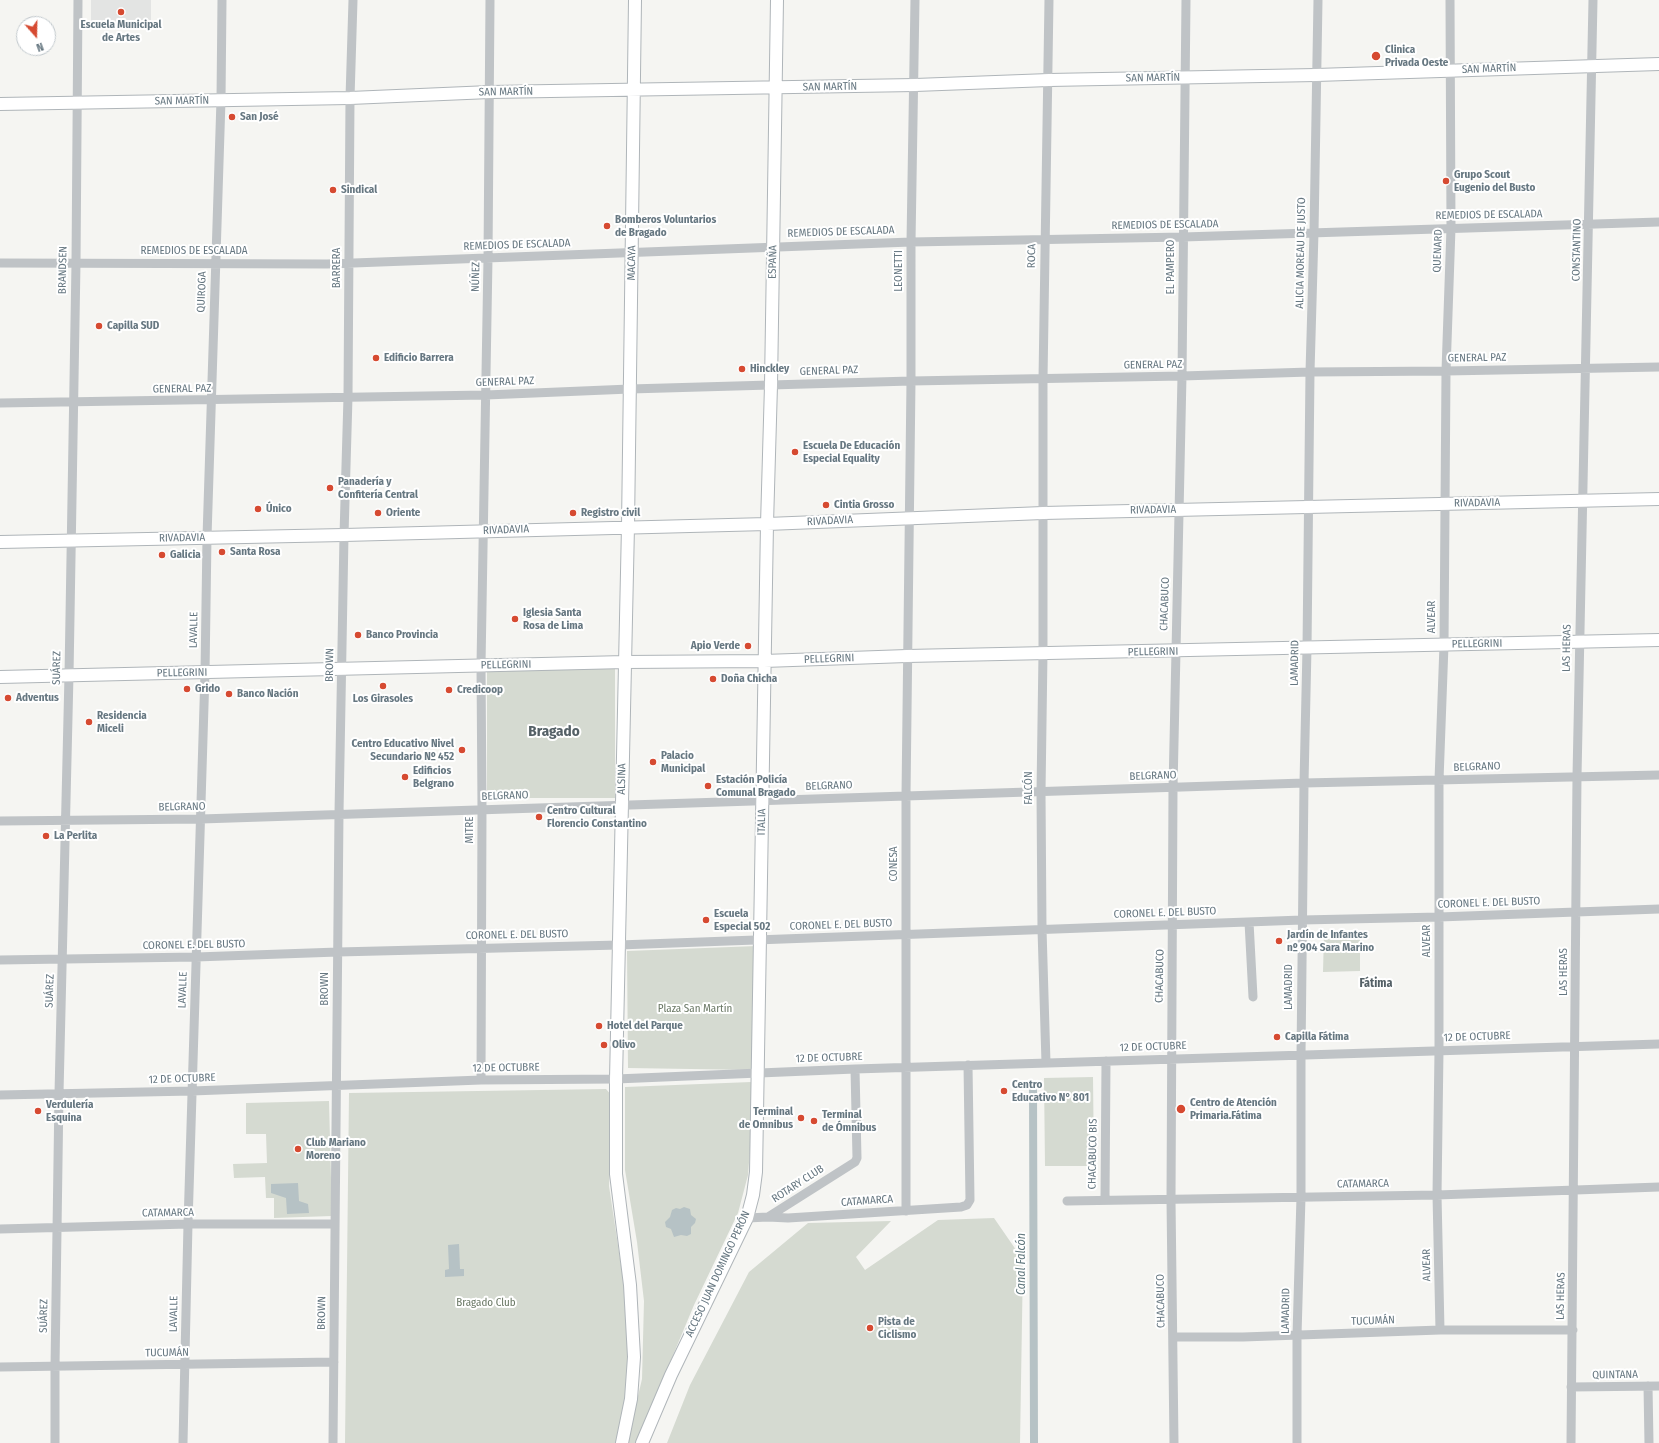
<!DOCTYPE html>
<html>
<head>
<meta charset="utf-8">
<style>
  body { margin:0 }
  #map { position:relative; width:1659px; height:1443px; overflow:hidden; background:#f5f5f2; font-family:"Fira Sans Condensed",sans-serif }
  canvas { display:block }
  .north { position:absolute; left:16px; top:16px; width:40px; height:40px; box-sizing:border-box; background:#fff; border:1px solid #c2c9cd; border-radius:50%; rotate:160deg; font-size:11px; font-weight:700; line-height:16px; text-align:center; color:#667781 }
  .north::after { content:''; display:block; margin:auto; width:14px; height:18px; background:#d64a31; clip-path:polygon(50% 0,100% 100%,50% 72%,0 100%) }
</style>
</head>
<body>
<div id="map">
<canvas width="1659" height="1443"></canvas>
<div class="north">N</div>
</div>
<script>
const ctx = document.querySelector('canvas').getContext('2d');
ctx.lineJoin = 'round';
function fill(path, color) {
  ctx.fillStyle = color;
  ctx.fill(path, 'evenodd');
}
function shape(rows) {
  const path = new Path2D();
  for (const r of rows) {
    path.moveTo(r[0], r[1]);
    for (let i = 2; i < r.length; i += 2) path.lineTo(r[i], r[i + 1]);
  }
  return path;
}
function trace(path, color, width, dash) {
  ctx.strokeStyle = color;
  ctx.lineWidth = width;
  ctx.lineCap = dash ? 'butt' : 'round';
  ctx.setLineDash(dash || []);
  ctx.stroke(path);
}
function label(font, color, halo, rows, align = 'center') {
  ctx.font = font + ' "Fira Sans Condensed",sans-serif';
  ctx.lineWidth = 4;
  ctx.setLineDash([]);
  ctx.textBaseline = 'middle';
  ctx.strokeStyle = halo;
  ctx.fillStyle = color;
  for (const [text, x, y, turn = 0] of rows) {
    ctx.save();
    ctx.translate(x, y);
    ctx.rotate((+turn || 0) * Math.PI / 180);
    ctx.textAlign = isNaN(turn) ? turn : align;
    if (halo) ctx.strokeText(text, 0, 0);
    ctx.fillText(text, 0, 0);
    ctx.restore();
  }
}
fill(shape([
  [91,0,151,0,151,24,91,25]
]), '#e3e4e3');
fill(shape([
  [487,669,615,669,615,798,487,798],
  [1324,933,1360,933,1360,971,1323,972],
  [757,946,753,1070,628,1068,627,951],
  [1093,1077,1094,1166,1045,1166,1044,1078],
  [751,1082,751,1137,748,1175,738,1213,694,1305,648,1415,638,1443,627,1443,642,1379,644,1301,637,1242,625,1170,625,1087],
  [606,1089,612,1096,609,1186,624,1285,629,1383,618,1443,345,1443,349,1093],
  [329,1101,332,1216,274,1218,274,1198,266,1198,265,1177,234,1178,233,1164,267,1163,266,1134,246,1134,246,1103],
  [994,1218,1023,1260,1020,1443,667,1443,690,1385,749,1272,808,1223,891,1221,856,1257,865,1270,938,1220]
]), '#d5dad1');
fill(shape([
  [298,1183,299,1201,308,1204,309,1213,287,1214,286,1198,271,1193,271,1184],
  [684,1207,690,1209,691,1215,696,1219,695,1223,691,1227,691,1234,687,1236,681,1235,674,1237,671,1229,666,1227,665,1222,670,1217,672,1210,676,1208,680,1209],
  [459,1244,460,1269,464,1269,464,1276,445,1277,445,1270,449,1269,448,1245]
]), '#b6c2c5');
trace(shape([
  [1033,1084,1034,1443]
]), '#b6c2c5', 8);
const secondary = shape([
  [0,104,350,98,490,92,915,85,1049,80,1316,75,1659,64],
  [0,542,344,535,767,524,1043,513,1659,499],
  [0,677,625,662,764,661,907,656,1659,640],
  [622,1443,631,1399,634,1357,630,1285,616,1174,616,1079,628,526,635,0],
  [642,1443,671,1375,747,1218,753,1195,756,1172,767,524,771,385,777,0]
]);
trace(secondary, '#afb5b9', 14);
trace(shape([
  [0,263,327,264,911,242,1183,237,1659,222],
  [0,403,486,395,630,389,911,381,1182,376,1310,372,1446,371,1659,367],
  [0,821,201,819,1304,783,1659,775],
  [1249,922,1253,997],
  [0,960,196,957,338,952,619,945,1302,920,1439,917,1659,909],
  [1046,1063,1042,929,1041,792,1043,653,1043,379,1049,0],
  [481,1080,482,809,481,665,488,258,490,0],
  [0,1095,192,1091,481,1080,616,1079,855,1069,1659,1044],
  [1105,1200,1106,1061],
  [1067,1201,1437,1195,1659,1187],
  [906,1211,906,795,911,381,911,242,915,0],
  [768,1217,788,1218,961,1207,967,1205,970,1200,968,1065],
  [747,1218,768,1217,855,1162,857,1158,855,1069],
  [0,1229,188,1224,335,1224],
  [1440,1330,1437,1195,1439,1051,1439,780,1444,645,1446,371,1451,228,1450,0],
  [1174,1337,1243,1337,1440,1330,1573,1330],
  [0,1367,334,1362],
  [1648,1386,1649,1443],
  [1571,1387,1659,1386],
  [55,1443,55,1367,59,1093,69,675,76,263,78,0],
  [183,1443,188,1224,205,673,207,537,221,100,222,0],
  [333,1443,339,813,344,535,348,397,350,98,353,0],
  [1174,1443,1171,1200,1173,788,1182,376,1186,0],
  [1297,1443,1297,1335,1301,1197,1301,1055,1304,783,1307,648,1310,372,1314,232,1318,0],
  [1571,1443,1577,776,1593,0]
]), '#bfc3c6', 9);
trace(secondary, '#fff', 12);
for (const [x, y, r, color] of [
  [121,12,4,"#d64a31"],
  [1376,56,5,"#d64a31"],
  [232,117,4,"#d64a31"],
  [1446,181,4,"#d64a31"],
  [333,190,4,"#d64a31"],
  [607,226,4,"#d64a31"],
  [99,326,4,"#d64a31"],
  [376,358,4,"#d64a31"],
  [742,369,4,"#d64a31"],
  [795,452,4,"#d64a31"],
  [330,488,4,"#d64a31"],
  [826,505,4,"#d64a31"],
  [258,509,4,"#d64a31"],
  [378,513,4,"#d64a31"],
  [573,513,4,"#d64a31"],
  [222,552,4,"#d64a31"],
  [162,555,4,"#d64a31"],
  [515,619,4,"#d64a31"],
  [358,635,4,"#d64a31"],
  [748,646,4,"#d64a31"],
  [713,679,4,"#d64a31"],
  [383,686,4,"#d64a31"],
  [187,689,4,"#d64a31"],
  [449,690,4,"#d64a31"],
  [229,694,4,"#d64a31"],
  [8,698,4,"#d64a31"],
  [89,722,4,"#d64a31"],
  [462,750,4,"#d64a31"],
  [653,762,4,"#d64a31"],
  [405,777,4,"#d64a31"],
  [708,786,4,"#d64a31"],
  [539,817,4,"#d64a31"],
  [46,836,4,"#d64a31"],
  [706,920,4,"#d64a31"],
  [1279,941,4,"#d64a31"],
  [599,1026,4,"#d64a31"],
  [1277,1037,4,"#d64a31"],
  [604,1045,4,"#d64a31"],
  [1004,1091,4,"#d64a31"],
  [1181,1109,5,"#d64a31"],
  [38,1111,4,"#d64a31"],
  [801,1118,4,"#d64a31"],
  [814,1121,4,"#d64a31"],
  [298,1149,4,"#d64a31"],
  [870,1328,4,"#d64a31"]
]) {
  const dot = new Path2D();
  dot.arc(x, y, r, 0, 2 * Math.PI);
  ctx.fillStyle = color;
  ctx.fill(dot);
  trace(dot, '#fff', 1.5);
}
label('bold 11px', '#667781', '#fff', [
  ["Escuela Municipal",121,25,"center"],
  ["de Artes",121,38,"center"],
  ["Clinica",1385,50],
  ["Privada Oeste",1385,63],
  ["San José",240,117],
  ["Grupo Scout",1454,175],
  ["Eugenio del Busto",1454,188],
  ["Sindical",341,190],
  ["Bomberos Voluntarios",615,220],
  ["de Bragado",615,233],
  ["Capilla SUD",107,326],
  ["Edificio Barrera",384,358],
  ["Hinckley",750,369],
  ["Escuela De Educación",803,446],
  ["Especial Equality",803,459],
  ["Panadería y",338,482],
  ["Confitería Central",338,495],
  ["Cintia Grosso",834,505],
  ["Único",266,509],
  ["Oriente",386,513],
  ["Registro civil",581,513],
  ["Santa Rosa",230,552],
  ["Galicia",170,555],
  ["Iglesia Santa",523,613],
  ["Rosa de Lima",523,626],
  ["Banco Provincia",366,635],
  ["Apio Verde",740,646,"right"],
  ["Doña Chicha",721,679],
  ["Grido",195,689],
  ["Credicoop",457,690],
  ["Banco Nación",237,694],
  ["Adventus",16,698],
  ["Los Girasoles",383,699,"center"],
  ["Residencia",97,716],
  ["Miceli",97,729],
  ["Centro Educativo Nivel",454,744,"right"],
  ["Secundario Nº 452",454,757,"right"],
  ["Palacio",661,756],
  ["Municipal",661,769],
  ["Edificios",413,771],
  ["Belgrano",413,784],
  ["Estación Policía",716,780],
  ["Comunal Bragado",716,793],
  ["Centro Cultural",547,811],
  ["Florencio Constantino",547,824],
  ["La Perlita",54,836],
  ["Escuela",714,914],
  ["Especial 502",714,927],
  ["Jardín de Infantes",1287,935],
  ["nº 904 Sara Marino",1287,948],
  ["Hotel del Parque",607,1026],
  ["Capilla Fátima",1285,1037],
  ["Olivo",612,1045],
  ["Centro",1012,1085],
  ["Educativo N° 801",1012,1098],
  ["Centro de Atención",1190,1103],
  ["Primaria.Fátima",1190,1116],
  ["Verdulería",46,1105],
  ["Esquina",46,1118],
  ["Terminal",793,1112,"right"],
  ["de Omnibus",793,1125,"right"],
  ["Terminal",822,1115],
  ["de Ómnibus",822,1128],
  ["Club Mariano",306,1143],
  ["Moreno",306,1156],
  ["Pista de",878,1322],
  ["Ciclismo",878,1335]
], 'left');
label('11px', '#667781', '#fff', [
  ["SAN MARTÍN",1489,69,-2],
  ["SAN MARTÍN",1153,78,-1],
  ["SAN MARTÍN",830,87,-1],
  ["SAN MARTÍN",506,92,-1],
  ["SAN MARTÍN",182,101,-1],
  ["REMEDIOS DE ESCALADA",1489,215,-1],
  ["REMEDIOS DE ESCALADA",1165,225,-1],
  ["REMEDIOS DE ESCALADA",841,232,-2],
  ["REMEDIOS DE ESCALADA",517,245,-2],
  ["CONSTANTINO",1577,250,-89],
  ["REMEDIOS DE ESCALADA",194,251],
  ["QUENARD",1438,251,-88],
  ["ALICIA MOREAU DE JUSTO",1301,253,-89],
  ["ROCA",1032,256,-89],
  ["ESPAÑA",773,262,-89],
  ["MACAYA",632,263,-89],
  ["EL PAMPERO",1171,267,-90],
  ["BARRERA",337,268,-90],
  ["BRANDSEN",63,270,-89],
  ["LEONETTI",899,271,-90],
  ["NÚÑEZ",476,277,-89],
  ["QUIROGA",202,292,-88],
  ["GENERAL PAZ",1477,358,-1],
  ["GENERAL PAZ",1153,365,-1],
  ["GENERAL PAZ",829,371,-2],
  ["GENERAL PAZ",505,382,-2],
  ["GENERAL PAZ",182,389,-1],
  ["RIVADAVIA",1477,503,-1],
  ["RIVADAVIA",1153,510,-1],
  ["RIVADAVIA",830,521,-3],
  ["RIVADAVIA",506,530,-2],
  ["RIVADAVIA",182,538,-1],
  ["CHACABUCO",1165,604,-88],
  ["ALVEAR",1432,617,-90],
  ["LAVALLE",194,630,-89],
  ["PELLEGRINI",1477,644,-1],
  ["LAS HERAS",1567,648,-89],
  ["PELLEGRINI",1153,652,-1],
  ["PELLEGRINI",829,659,-2],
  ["LAMADRID",1295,663,-89],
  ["BROWN",330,665,-89],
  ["PELLEGRINI",506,665,-1],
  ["SUÁREZ",57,668,-89],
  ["PELLEGRINI",182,673,-1],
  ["BELGRANO",1477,767,-2],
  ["BELGRANO",1153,776,-2],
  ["ALSINA",622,779,-89],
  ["BELGRANO",829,786,-2],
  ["FALCÓN",1029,788,-90],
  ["BELGRANO",505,796,-2],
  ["BELGRANO",182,807,-1],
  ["ITALIA",762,822,-89],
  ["MITRE",470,830,-90],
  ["CONESA",894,864,-90],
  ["CORONEL E. DEL BUSTO",1489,903,-2],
  ["CORONEL E. DEL BUSTO",1165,913,-2],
  ["CORONEL E. DEL BUSTO",841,925,-2],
  ["CORONEL E. DEL BUSTO",517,935,-1],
  ["ALVEAR",1427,941,-90],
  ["CORONEL E. DEL BUSTO",194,945,-1],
  ["LAS HERAS",1564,972,-90],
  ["CHACABUCO",1160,976,-89],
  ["LAMADRID",1289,987,-90],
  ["BROWN",325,989,-90],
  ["LAVALLE",183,990,-88],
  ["SUÁREZ",50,991,-88],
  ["12 DE OCTUBRE",1477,1037,-2],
  ["12 DE OCTUBRE",1153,1047,-2],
  ["12 DE OCTUBRE",829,1058,-2],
  ["12 DE OCTUBRE",506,1068,-1],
  ["12 DE OCTUBRE",182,1079,-2],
  ["CHACABUCO BIS",1093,1154,-89],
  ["ROTARY CLUB",798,1184,-33],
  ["CATAMARCA",1363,1184,-1],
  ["CATAMARCA",867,1201,-4],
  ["CATAMARCA",168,1213,-1],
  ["ALVEAR",1427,1265,-91],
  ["ACCESO JUAN DOMINGO PERÓN",718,1274,-65],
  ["LAS HERAS",1561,1296,-89],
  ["CHACABUCO",1161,1301,-91],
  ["LAMADRID",1286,1311,-89],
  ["BROWN",322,1313,-89],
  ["LAVALLE",174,1314,-89],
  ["SUÁREZ",44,1316,-89],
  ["TUCUMÁN",1373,1321,-2],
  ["TUCUMÁN",167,1353,-1],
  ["QUINTANA",1615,1375,-1]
]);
label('11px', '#6a7865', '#fff', [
  ["Plaza San Martín",695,1009],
  ["Bragado Club",486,1303]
]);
label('bold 12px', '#546066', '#fff', [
  ["Fátima",1376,984]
]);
label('italic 12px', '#62787e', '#fff', [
  ["Canal Falcón",1022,1264,-90]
]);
label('bold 15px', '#546066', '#fff', [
  ["Bragado",554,732]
]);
</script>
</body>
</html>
